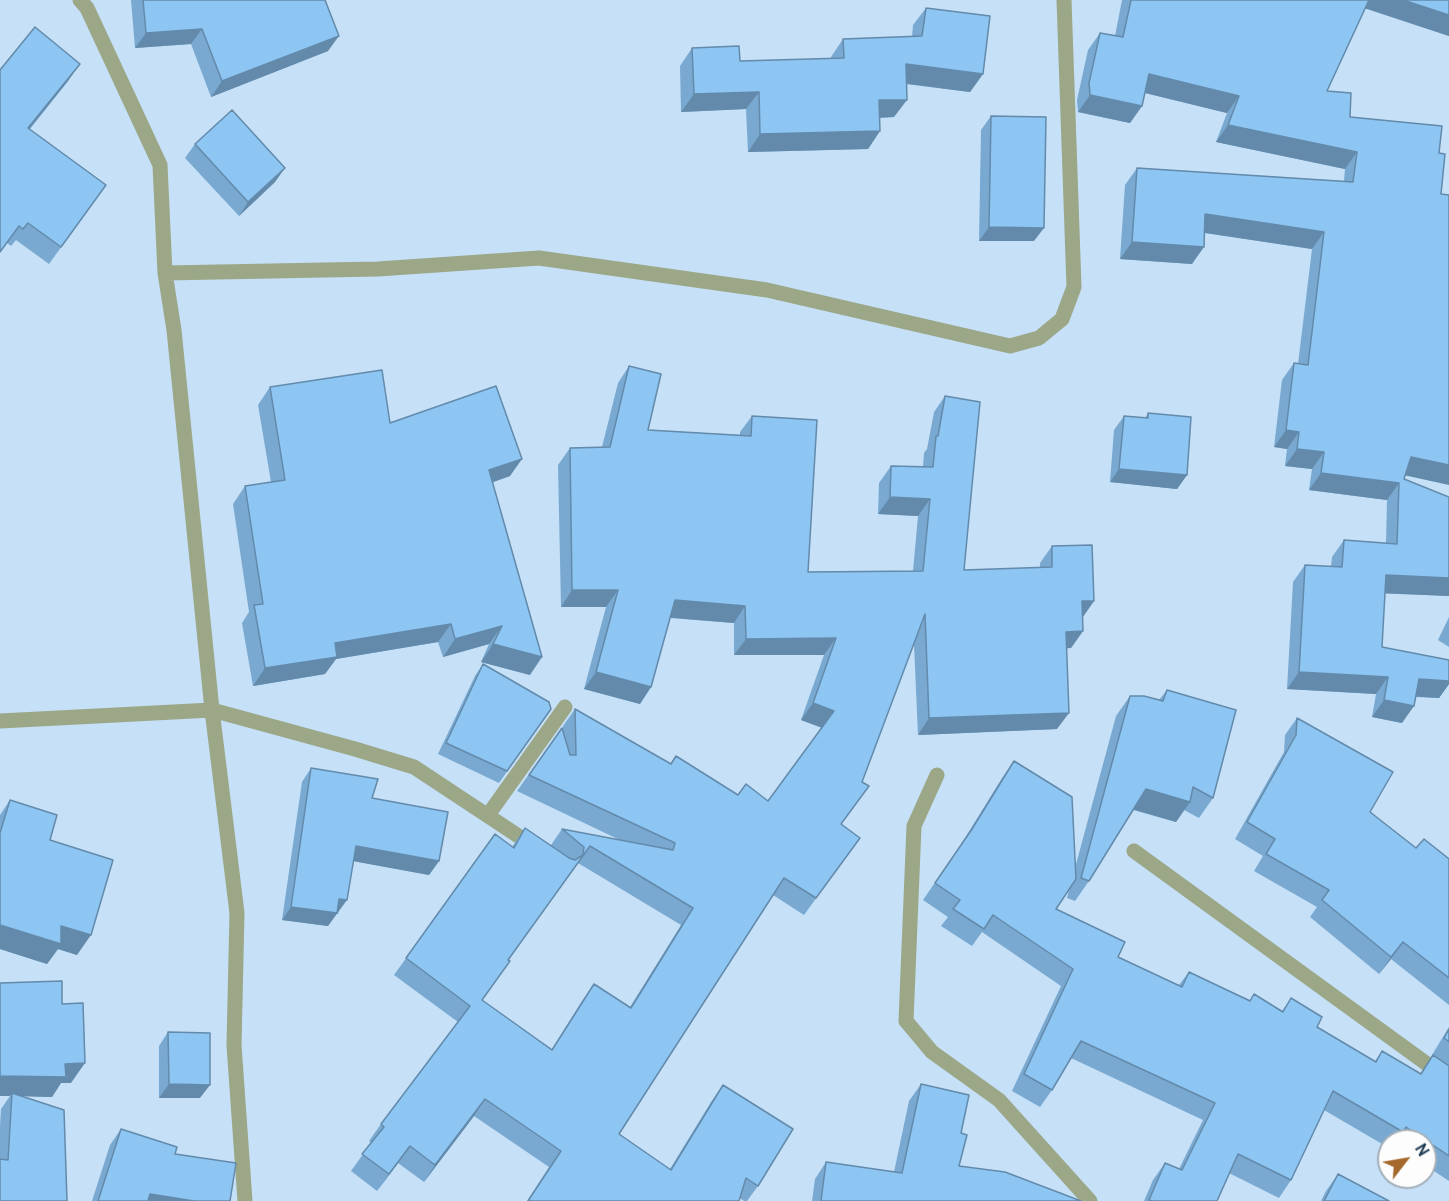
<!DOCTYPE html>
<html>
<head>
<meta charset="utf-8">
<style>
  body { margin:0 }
  #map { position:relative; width:1449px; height:1201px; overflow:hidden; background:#c5e0f7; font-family:Overpass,sans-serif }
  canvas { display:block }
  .north { position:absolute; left:1377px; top:1129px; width:60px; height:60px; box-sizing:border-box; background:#fdfdfd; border:2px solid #a4b0b9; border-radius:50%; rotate:59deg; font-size:16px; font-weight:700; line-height:24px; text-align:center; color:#1f3c53 }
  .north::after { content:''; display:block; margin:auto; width:21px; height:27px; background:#a4692a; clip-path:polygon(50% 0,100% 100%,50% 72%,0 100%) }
</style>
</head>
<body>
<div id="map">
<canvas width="1449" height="1201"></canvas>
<div class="north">N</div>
</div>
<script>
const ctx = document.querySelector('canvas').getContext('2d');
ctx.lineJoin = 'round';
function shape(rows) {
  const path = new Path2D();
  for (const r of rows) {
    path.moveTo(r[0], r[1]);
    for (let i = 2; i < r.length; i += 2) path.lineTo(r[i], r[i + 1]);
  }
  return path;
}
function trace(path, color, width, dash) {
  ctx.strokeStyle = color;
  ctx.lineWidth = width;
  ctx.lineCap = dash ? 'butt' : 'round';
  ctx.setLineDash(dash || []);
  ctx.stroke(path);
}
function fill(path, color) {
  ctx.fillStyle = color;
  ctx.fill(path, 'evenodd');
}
trace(shape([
  [80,0,87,8,160,165,165,273,174,330,212,710,237,913,234,1045,245,1201],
  [165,273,378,269,539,258,767,290,1010,346,1039,338,1062,319,1074,287,1064,0],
  [0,721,212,710,355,749,414,767,535,847],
  [937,775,914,826,906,1021,932,1052,999,1100,1090,1201],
  [488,815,565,707],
  [1134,851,1449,1080]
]), '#9ba786', 15);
fill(shape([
  [131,0,325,0,328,51,211,97,191,44,135,48],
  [1122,0,1449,0,1449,36,1365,8,1327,91,1350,117,1442,126,1404,479,1449,596,1385,593,1382,647,1449,660,1449,684,1439,698,1416,697,1402,723,1372,717,1376,694,1287,689,1293,582,1305,565,1331,567,1332,557,1344,540,1386,543,1387,500,1309,490,1312,469,1285,466,1287,449,1274,447,1282,380,1294,363,1298,364,1312,249,1204,233,1192,264,1120,259,1125,185,1137,168,1344,181,1345,169,1216,142,1227,113,1145,93,1142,106,1130,123,1078,112,1077,100,1088,50,1100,33,1115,36],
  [926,8,983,74,970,92,906,84,894,117,880,118,880,131,868,149,748,152,746,109,681,112,680,66,692,48,740,61,831,59,831,57,843,39,912,37,913,25],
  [0,70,68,81,30,129,106,185,49,264,16,240,11,246,7,243],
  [991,116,1034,241,979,241,981,130],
  [195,144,275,182,239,216,185,158],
  [629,366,648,430,740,435,740,432,752,416,808,572,913,571,918,516,878,514,879,483,891,466,923,467,924,453,927,449,934,412,945,396,964,570,1040,568,1040,563,1052,546,1094,601,1083,617,1083,631,1071,648,1066,648,1057,729,918,735,914,644,841,825,860,838,804,915,773,895,619,1134,670,1169,711,1102,723,1085,758,1186,747,1201,744,1201,740,1198,739,1201,527,1201,549,1167,474,1116,424,1182,398,1163,377,1191,351,1171,371,1143,369,1141,381,1124,458,1022,394,975,495,834,512,847,525,828,551,845,562,829,622,841,517,791,562,728,563,734,563,726,575,709,670,764,676,756,738,795,768,801,822,728,801,720,824,655,734,655,734,623,670,618,651,687,640,704,584,689,606,607,561,607,558,465,570,448,602,447,618,383],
  [578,863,681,925,630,1007,594,984,582,1001,552,1049,482,1000,508,960],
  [270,387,390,423,510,476,492,482,530,675,481,662,489,644,443,657,438,642,336,659,325,674,253,686,242,623,249,612,233,504,245,486,271,482,258,405],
  [1148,413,1187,475,1177,489,1110,482,1114,430,1124,416,1145,418],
  [1449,617,1449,647,1438,640],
  [483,664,551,709,499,783,438,754,475,676],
  [1167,690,1213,798,1199,818,1184,810,1176,822,1133,810,1089,881,1075,901,1067,898,1069,889,1056,909,1118,957,1179,985,1189,972,1250,1000,1254,994,1282,1011,1291,998,1317,1027,1375,1061,1382,1051,1420,1074,1432,1056,1432,1055,1449,1027,1449,1181,1425,1165,1425,1141,1389,1141,1389,1148,1324,1110,1291,1180,1279,1198,1229,1173,1217,1201,1144,1201,1153,1180,1165,1163,1179,1169,1203,1120,1071,1058,1052,1090,1040,1107,1012,1091,1061,986,982,932,972,946,941,926,948,917,923,900,960,846,1002,778,1014,761,1075,868,1116,716,1130,696,1159,700],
  [1297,718,1370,812,1416,848,1449,859,1449,1005,1391,959,1379,974,1310,917,1317,907,1254,871,1263,856,1235,839,1284,752,1285,735],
  [311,768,372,798,439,861,429,875,354,861,338,914,336,914,328,926,282,920,302,782],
  [10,800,50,840,77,955,58,949,47,964,0,949,0,815],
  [62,1004,71,1083,61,1083,52,1097,23,1096,0,1201,0,1126,1,1109,10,1096],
  [168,1032,200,1098,159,1098,159,1046],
  [921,1084,961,1133,959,1166,1081,1201,812,1201,815,1179,826,1162,894,1172,909,1101],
  [121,1129,175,1154,230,1201,92,1201,110,1145],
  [1338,1174,1389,1201,1321,1201,1326,1191]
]), '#79a9d1');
fill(shape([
  [1366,0,1403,0,1449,15,1449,36,1361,7],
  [202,29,191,44,135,48,146,33],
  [339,36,328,51,211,97,222,81],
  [80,64,68,81,16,145,28,128],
  [906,64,983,74,970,92,893,82],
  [1149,74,1239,96,1227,113,1137,91],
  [759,92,746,109,681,112,694,94],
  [1090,95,1142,106,1130,123,1078,112],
  [879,100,907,100,894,117,867,118],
  [1228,125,1357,152,1345,169,1216,142],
  [880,131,868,149,748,152,760,134],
  [285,168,275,182,239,216,248,202],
  [1205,214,1324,232,1312,249,1193,231],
  [989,227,1044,228,1034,241,979,241],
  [1132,242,1204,247,1192,264,1120,259],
  [1286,430,1299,432,1287,449,1274,447],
  [1297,449,1324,452,1312,469,1285,466],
  [1411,457,1449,465,1449,485,1399,474],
  [522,459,510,476,477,488,489,470],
  [1119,469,1187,475,1177,489,1110,482],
  [1321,473,1399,483,1387,500,1309,490],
  [890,497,930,499,918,516,878,514],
  [1386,575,1449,578,1449,596,1374,593],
  [572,590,618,590,606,607,561,607],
  [675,600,745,606,734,623,663,617],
  [1082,601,1094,601,1082,618],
  [451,624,438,642,336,659,325,674,253,686,265,668,335,643],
  [502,626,489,644,443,657,455,639],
  [1083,631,1071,648,1054,649,1066,632],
  [836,638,824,655,734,655,746,639],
  [493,644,542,657,530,675,481,662],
  [596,672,651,687,640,704,584,689],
  [1299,672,1388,677,1376,694,1287,689],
  [1419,679,1449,681,1449,684,1439,698,1407,696],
  [1384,700,1414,706,1402,723,1372,717],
  [813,703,834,711,823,728,801,720],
  [1069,713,1057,729,918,735,929,718],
  [1146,789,1190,802,1176,822,1132,809],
  [356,846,439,861,429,875,347,860],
  [339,899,347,900,328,926,282,920,291,907],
  [0,925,61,926,91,935,77,955,58,949,47,964,0,949],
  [1403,942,1391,959,1379,974,1391,957],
  [85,1063,71,1083,61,1083,52,1097,12,1096,12,1093,10,1096,0,1096,0,1076,65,1064],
  [169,1084,210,1085,200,1098,159,1098],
  [485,1099,474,1116,424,1182,435,1165],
  [410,1146,398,1163,377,1191,389,1174],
  [150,1194,194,1201,146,1201]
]), '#638aaa');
const building = shape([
  [143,0,325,0,339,36,222,81,202,29,146,33,143,0],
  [1131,0,1369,0,1327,91,1351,93,1350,117,1442,126,1439,153,1445,154,1441,194,1449,195,1449,465,1411,457,1404,479,1449,497,1449,578,1386,575,1382,647,1449,660,1449,681,1419,679,1414,706,1384,700,1388,677,1299,672,1305,565,1342,567,1344,540,1397,544,1399,483,1321,473,1324,452,1297,449,1299,432,1286,430,1294,363,1308,365,1324,232,1205,214,1204,247,1132,242,1137,168,1353,182,1357,152,1228,125,1239,96,1149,74,1142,106,1090,95,1089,83,1100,33,1123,37,1131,0],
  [1403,0,1449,0,1449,15,1403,0],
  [926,8,990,16,983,74,906,64,907,100,879,100,880,131,760,134,759,92,694,94,692,48,739,46,740,61,844,58,843,39,922,36,926,8],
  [35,27,80,64,28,128,106,185,61,247,28,223,23,229,19,226,0,252,0,70,35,27],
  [232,110,285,168,248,202,195,144,232,110],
  [991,116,1046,117,1044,228,989,227,991,116],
  [629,366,661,374,648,430,751,436,752,416,817,420,808,572,923,571,930,499,890,497,891,466,933,467,936,436,938,436,945,396,980,402,964,570,1052,567,1052,546,1092,545,1094,601,1082,601,1083,631,1066,632,1069,713,929,718,925,614,862,782,869,786,841,824,860,838,816,898,784,878,619,1134,671,1170,723,1085,793,1129,758,1186,746,1178,739,1201,528,1201,561,1151,485,1099,435,1165,410,1146,389,1174,362,1154,384,1127,381,1124,470,1006,406,958,495,834,514,848,525,828,569,858,575,860,583,855,584,847,562,829,673,850,675,843,529,775,562,728,570,755,576,755,575,709,671,764,676,756,738,795,746,784,768,801,834,711,813,703,836,638,746,639,745,606,675,600,651,687,596,672,618,590,572,590,570,448,610,447,629,366],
  [590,846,693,908,631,1008,594,984,552,1050,482,1000,510,961,508,960,590,846],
  [382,370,390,423,496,386,522,459,489,470,542,657,493,644,502,626,455,639,451,624,335,643,337,657,265,668,254,605,263,604,245,486,285,480,270,387,382,370],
  [1148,413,1191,417,1187,475,1119,469,1124,416,1148,418,1148,413],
  [483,664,549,702,551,709,507,771,446,743,483,664],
  [1167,690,1236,710,1213,798,1193,787,1190,802,1146,789,1089,881,1081,878,1130,696,1144,696,1163,701,1167,690],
  [1297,718,1393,772,1370,812,1416,848,1424,839,1449,859,1449,978,1403,942,1391,957,1322,900,1329,890,1266,854,1275,839,1247,822,1296,735,1297,718],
  [1014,761,1072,797,1076,879,1056,909,1125,942,1118,957,1182,987,1189,972,1250,1001,1254,994,1283,1012,1291,998,1322,1017,1317,1027,1376,1062,1382,1051,1421,1074,1433,1055,1449,1066,1449,1156,1406,1127,1403,1132,1333,1091,1291,1180,1238,1154,1217,1201,1152,1201,1149,1200,1165,1163,1182,1170,1215,1103,1081,1041,1052,1090,1024,1074,1073,969,993,915,984,929,953,909,960,900,935,883,972,829,1014,761],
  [311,768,378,779,372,798,448,812,439,861,356,846,347,900,339,899,337,913,291,907,311,768],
  [10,800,57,815,50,840,113,860,91,935,61,926,61,944,0,925,0,833,10,800],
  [62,981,62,1004,83,1003,85,1063,65,1064,66,1077,0,1076,0,983,62,981],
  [1449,1029,1449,1042,1444,1038,1449,1029],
  [168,1032,210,1033,210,1085,169,1084,168,1032],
  [921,1084,969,1095,961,1133,967,1135,959,1166,1005,1172,1081,1201,821,1201,826,1162,902,1173,921,1084],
  [12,1093,64,1110,67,1201,0,1201,0,1159,8,1160,12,1093],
  [121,1129,177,1147,175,1154,236,1163,230,1201,194,1201,150,1194,148,1201,98,1201,121,1129],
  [1338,1174,1389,1201,1324,1201,1338,1174]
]);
fill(building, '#8dc5f3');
trace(building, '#638aaa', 1.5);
</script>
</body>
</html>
